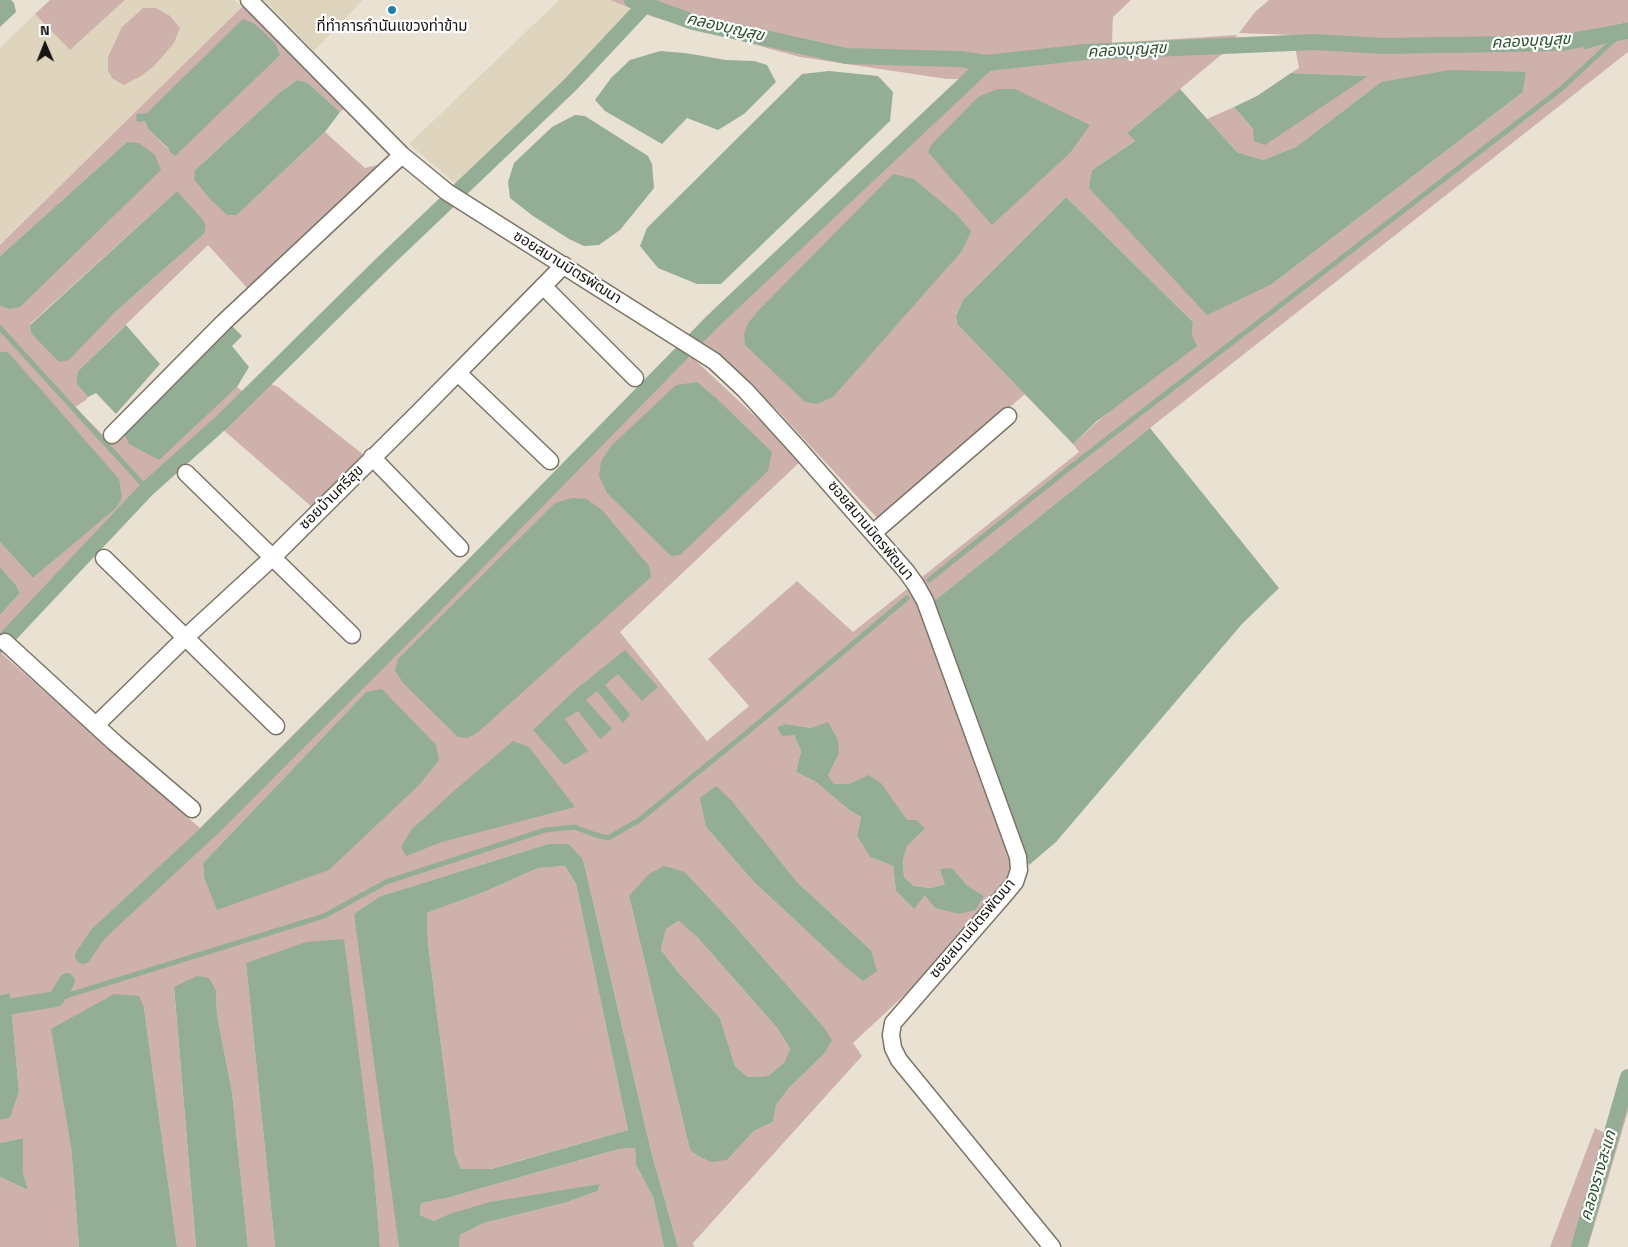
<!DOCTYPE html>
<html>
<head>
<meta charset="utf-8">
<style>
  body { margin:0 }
  #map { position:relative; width:1628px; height:1247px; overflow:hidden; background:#e9e2d3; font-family:"Titillium Web",sans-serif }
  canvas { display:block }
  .north { position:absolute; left:20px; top:20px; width:50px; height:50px; -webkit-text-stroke:4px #fff; paint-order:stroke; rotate:359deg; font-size:14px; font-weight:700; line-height:20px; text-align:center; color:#171510 }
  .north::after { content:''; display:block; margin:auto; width:18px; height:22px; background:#171510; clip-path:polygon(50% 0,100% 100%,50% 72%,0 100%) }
</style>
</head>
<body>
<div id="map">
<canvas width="1628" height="1247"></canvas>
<div class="north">N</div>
</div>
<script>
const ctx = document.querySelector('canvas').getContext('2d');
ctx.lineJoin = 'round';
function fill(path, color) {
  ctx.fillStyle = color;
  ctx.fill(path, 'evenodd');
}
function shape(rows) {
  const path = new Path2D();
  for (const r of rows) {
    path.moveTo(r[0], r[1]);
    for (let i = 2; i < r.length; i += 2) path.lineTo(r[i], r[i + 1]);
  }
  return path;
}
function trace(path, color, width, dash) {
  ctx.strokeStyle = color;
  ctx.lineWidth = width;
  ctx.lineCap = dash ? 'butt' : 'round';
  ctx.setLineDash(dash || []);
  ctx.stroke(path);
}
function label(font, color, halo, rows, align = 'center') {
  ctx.font = font + ' "Titillium Web","Noto Sans Thai",sans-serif';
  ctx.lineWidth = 4.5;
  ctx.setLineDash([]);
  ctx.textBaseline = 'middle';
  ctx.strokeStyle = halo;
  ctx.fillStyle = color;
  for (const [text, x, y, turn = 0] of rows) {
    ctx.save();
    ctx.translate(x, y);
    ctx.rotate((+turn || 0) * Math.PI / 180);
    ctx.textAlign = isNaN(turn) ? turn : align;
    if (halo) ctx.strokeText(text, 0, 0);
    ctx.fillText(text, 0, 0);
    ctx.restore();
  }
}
fill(shape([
  [125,0,234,0,242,7,0,245,0,48,35,14,70,50],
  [264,0,363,0,314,51],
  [559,0,610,0,636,10,612,37,456,184,409,144]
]), '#dfd5bf');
fill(shape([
  [50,0,125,0,70,50,35,14],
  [610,0,1131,0,1113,17,1112,43,1237,35,1227,50,1127,133,1135,141,1092,170,1272,284,1523,92,1526,72,1381,82,1296,147,1263,160,1237,152,1207,119,1234,107,1253,129,1367,76,1291,73,1299,68,1293,35,1239,33,1255,12,1269,0,1628,0,1628,22,1578,33,1584,50,1628,37,1628,52,1150,428,933,602,1014,864,1007,881,924,977,853,1043,862,1056,693,1243,694,1247,678,1247,651,1151,583,859,569,844,548,844,381,896,396,1217,399,1247,380,1247,374,1171,343,939,246,963,275,1247,248,1247,232,1092,217,1015,216,991,174,988,196,1247,177,1247,144,1008,71,1146,79,1247,0,1247,0,1177,28,1190,23,1172,23,1138,0,1143,0,1120,10,1118,19,1092,10,993,0,995,0,652,200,828,673,355,693,358,802,460,620,632,707,741,749,706,708,659,797,581,853,632,1079,452,1073,444,1192,336,1193,322,1066,197,963,300,956,316,957,324,1025,394,879,520,776,409,692,335,962,79,947,79,800,57,653,17],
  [366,692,204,877,203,863],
  [786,724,811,728,828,775,834,784,882,784,907,821,925,829,907,846,903,860,904,877,914,886,931,888,945,884,952,868,968,886,984,896,925,895,913,908,896,891,893,866,870,857,857,836,861,817,849,810,816,782,796,772,801,751,794,735],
  [733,802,798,883,871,950,843,965,753,881,706,827],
  [685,872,728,918,823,1026,824,1054,790,1087,776,1105,773,1122,754,1131,727,1160,690,1150,629,896],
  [242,7,268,30,346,107,340,112,308,83,297,80,279,93,195,170,237,215,325,132,365,168,386,163,250,291,208,245,78,371,76,383,88,397,86,400,75,407,104,436,118,421,199,421,237,387,251,398,266,382,278,387,365,456,313,508,220,427,0,639,0,615,20,593,16,585,0,567,0,542,33,578,115,508,122,498,8,352,0,352,0,306,9,309,127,142,0,256,0,245],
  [147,113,175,156,148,129,145,121,136,115],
  [176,192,204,234,114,313,31,333,30,324],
  [143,8,156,8,170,16,180,28,174,43,154,66,141,76,124,85,113,79,108,71,108,57,122,27],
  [565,866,576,884,628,1130,490,1169,461,1169,455,1154,428,944,427,913,484,892,538,868],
  [680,921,698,938,778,1029,790,1049,786,1062,768,1076,748,1077,735,1066,720,1018,678,972,661,950,666,929],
  [1614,1097,1628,1102,1628,1111,1588,1247,1550,1247,1595,1128,1605,1133],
  [635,1148,636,1165,653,1197,664,1247,459,1247,460,1235,484,1223,564,1203,598,1191,600,1184,449,1214,434,1221,420,1215,421,1203,447,1198,619,1149]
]), '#cfb1ac');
fill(shape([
  [0,0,11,0,14,3,16,12,0,27],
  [243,19,255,24,275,43,280,55,175,156,170,152,168,148,148,129,145,121,137,122,136,114,147,113],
  [1628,22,1628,37,1584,50,1578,33],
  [660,51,685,53,726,60,754,61,767,65,776,82,744,114,718,130,687,118,662,144,605,111,595,100,611,78,630,60],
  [1450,70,1526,72,1523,92,1272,284,1207,315,1089,188,1092,170,1135,141,1127,133,1180,89,1237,152,1263,160,1296,147,1381,82],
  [829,71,878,76,893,92,890,121,721,284,697,284,658,268,640,246,647,228,802,74],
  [1291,73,1368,76,1265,145,1254,141,1253,129,1234,107,1257,96],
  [297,80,308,83,340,112,325,132,237,215,227,215,209,198,194,179,195,170,279,93],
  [997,89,1015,89,1090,125,1070,153,992,225,928,152,931,145,978,97],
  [575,115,585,116,648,156,652,164,654,188,620,230,599,245,584,246,569,239,533,216,510,198,508,182,514,163,552,127],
  [127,142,139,143,155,155,161,170,20,307,9,309,0,306,0,256],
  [893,174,914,179,957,215,971,231,962,251,833,397,817,404,805,402,745,345,744,334,748,323,759,310],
  [177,191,203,220,206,226,204,234,114,313,69,360,59,362,31,333,30,325],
  [1066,197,1193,322,1192,336,1197,346,1097,421,1073,444,957,324,956,316,963,300],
  [230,324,242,336,232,346,249,367,237,387,159,460,129,444,123,431],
  [126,325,160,364,116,414,96,393,88,397,76,383,78,371],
  [0,352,8,352,119,479,122,498,116,508,33,578,0,542],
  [697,382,716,398,772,452,768,471,680,555,671,556,607,493,599,476,601,461,611,446,676,385],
  [1150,428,1279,588,1242,624,1056,842,1029,865,933,602],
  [572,498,587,499,603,511,649,566,651,577,477,733,467,738,458,737,403,683,395,670,398,659,555,503],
  [0,567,16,585,20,593,0,615],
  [625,650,658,687,642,701,618,674,605,685,630,714,623,723,597,691,586,700,612,729,600,739,578,711,565,719,588,751,564,765,533,730,575,690],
  [382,689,436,745,439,760,420,784,329,870,217,910,204,877,203,863,366,692],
  [828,722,838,740,839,753,828,775,834,784,849,784,869,775,882,784,907,820,917,820,925,829,907,846,903,860,904,877,914,886,931,888,945,884,940,869,952,868,968,886,984,896,975,910,959,914,935,908,925,895,914,909,896,891,893,866,870,857,857,836,861,817,849,810,816,782,796,772,801,751,794,735,782,736,777,727,786,724,811,728],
  [513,741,529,747,575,807,442,842,406,856,401,847,411,830,455,790],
  [716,786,733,802,798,883,871,950,877,971,863,981,843,965,753,881,706,827,700,798],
  [548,844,569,844,583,859,651,1151,678,1247,664,1247,653,1197,636,1165,635,1148,619,1149,447,1198,421,1203,420,1215,434,1221,449,1214,490,1202,600,1184,598,1191,564,1203,484,1223,460,1235,459,1247,399,1247,354,914,381,896],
  [565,866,576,884,628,1130,491,1169,461,1169,455,1154,428,944,427,913,484,892,538,868],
  [664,866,685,872,728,918,823,1026,832,1040,824,1054,790,1087,776,1105,773,1122,754,1131,727,1160,711,1162,697,1155,690,1150,629,896,649,874],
  [679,921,698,938,778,1029,790,1049,785,1062,768,1076,748,1077,735,1066,720,1018,678,972,661,950,666,929],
  [344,939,374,1171,380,1247,275,1247,246,963,306,942],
  [197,976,209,978,216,991,217,1015,232,1092,248,1247,196,1247,174,987],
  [10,993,19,1092,10,1118,0,1120,0,995],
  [114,994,139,996,144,1008,177,1247,79,1247,71,1146,51,1029],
  [23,1138,23,1172,28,1190,0,1177,0,1143]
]), '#94ae95');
trace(shape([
  [0,328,147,489],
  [929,580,1068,469,1561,89,1616,38],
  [56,999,324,916,386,882,545,830,575,827,593,834,608,838,638,821,755,726,907,598]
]), '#94ae95', 5);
trace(shape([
  [632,0,693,22,846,56,960,59,987,63,1085,52,1315,42,1384,46,1560,43,1628,31],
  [0,645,147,489,223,421,380,266,570,85,645,5],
  [83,956,98,934,208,832,432,608,713,321,987,63],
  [0,1008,56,999,67,981],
  [1579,1247,1628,1077]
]), '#94ae95', 16);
const minor = shape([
  [249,0,402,155,447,192,714,361,745,390,797,447,906,571,916,585,925,601,1018,857,1019,870,1015,882,1006,893,893,1023,891,1035,893,1048,899,1060,1052,1247],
  [543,286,635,378],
  [458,373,550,461],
  [112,435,224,322,402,155],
  [372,457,460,548],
  [186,473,352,635],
  [873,533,1008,416],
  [104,558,276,726],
  [5,642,115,743,192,809],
  [96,725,186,637,273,557,419,412,564,265]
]);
trace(minor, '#7b7567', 19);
trace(minor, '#fff', 16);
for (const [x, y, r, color] of [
  [392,10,5,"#2380ad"]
]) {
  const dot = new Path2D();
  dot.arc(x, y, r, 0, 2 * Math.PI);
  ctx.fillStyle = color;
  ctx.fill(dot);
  trace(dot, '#fff', 2);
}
label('15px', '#171510', '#fff', [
  ["ที่ทำการกำนันแขวงท่าข้าม",392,27]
]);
label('15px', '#171510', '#fff', [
  ["ซอยสมานมิตรพัฒนา",567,268,32],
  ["ซอยบ้านศรีสุข",332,498,-45],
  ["ซอยสมานมิตรพัฒนา",870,531,50],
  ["ซอยสมานมิตรพัฒนา",973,929,-50]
]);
label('italic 16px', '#27502c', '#fff', [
  ["คลองบุญสุข",725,28,13],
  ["คลองบุญสุข",1531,42,-3],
  ["คลองบุญสุข",1127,51,-3],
  ["คลองรางสะแก",1599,1176,-74]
]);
</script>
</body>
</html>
